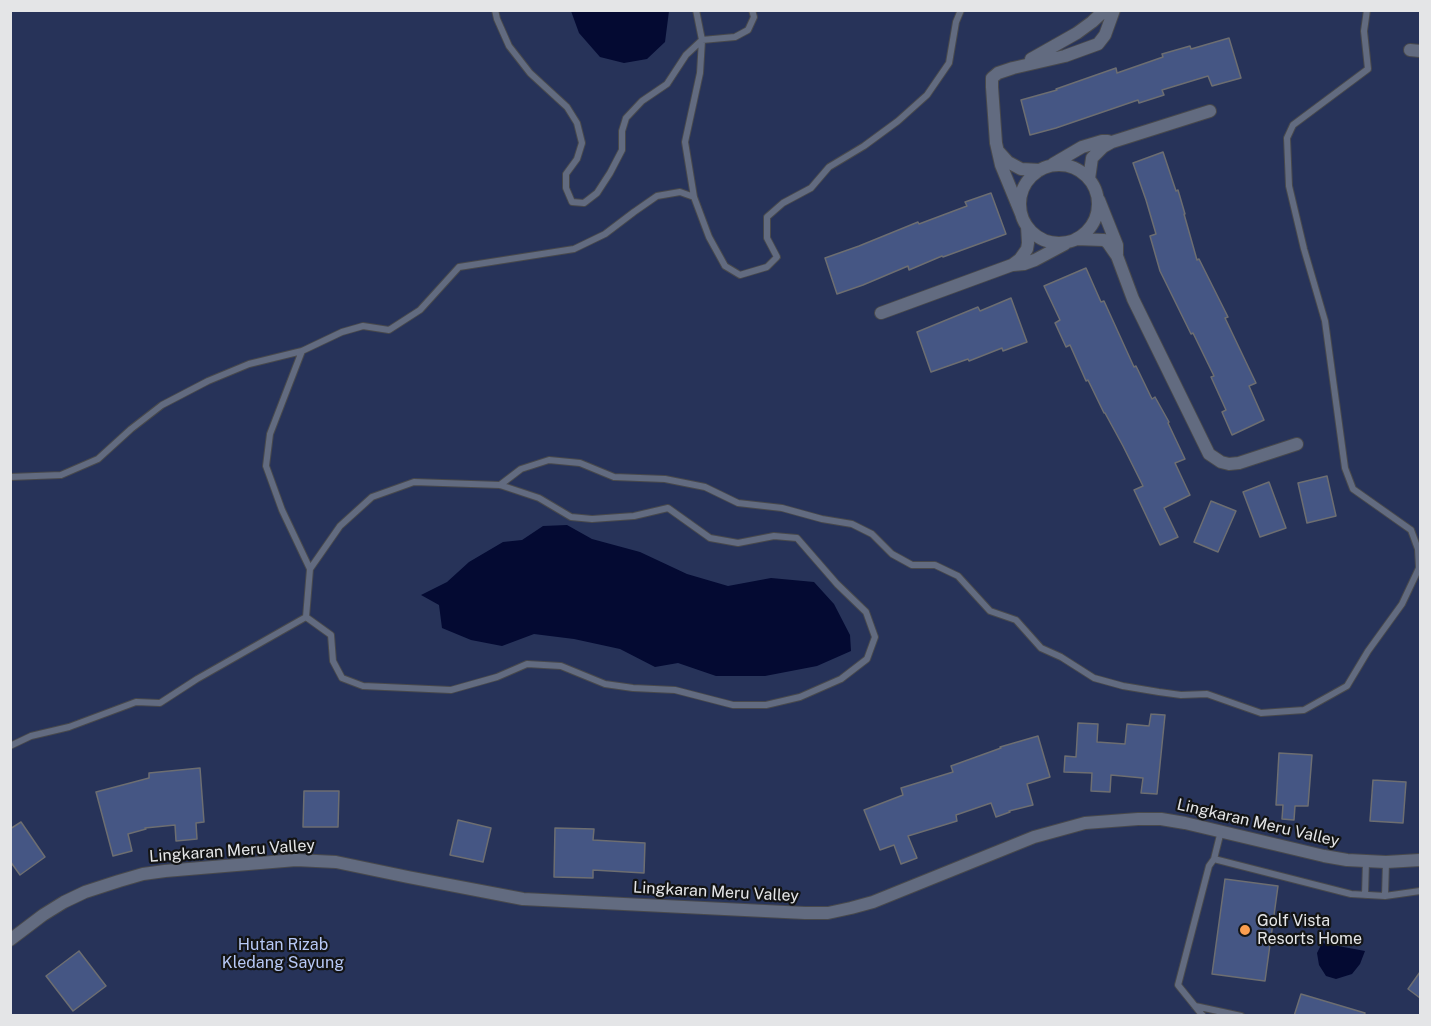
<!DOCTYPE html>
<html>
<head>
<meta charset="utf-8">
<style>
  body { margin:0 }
  #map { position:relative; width:1431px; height:1026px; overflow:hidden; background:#2a2b2e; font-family:"Public Sans",sans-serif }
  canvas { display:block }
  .frame { position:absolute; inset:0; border:12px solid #e4e5e7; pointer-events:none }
</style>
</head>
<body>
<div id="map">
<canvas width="1431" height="1026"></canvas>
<div class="frame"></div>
</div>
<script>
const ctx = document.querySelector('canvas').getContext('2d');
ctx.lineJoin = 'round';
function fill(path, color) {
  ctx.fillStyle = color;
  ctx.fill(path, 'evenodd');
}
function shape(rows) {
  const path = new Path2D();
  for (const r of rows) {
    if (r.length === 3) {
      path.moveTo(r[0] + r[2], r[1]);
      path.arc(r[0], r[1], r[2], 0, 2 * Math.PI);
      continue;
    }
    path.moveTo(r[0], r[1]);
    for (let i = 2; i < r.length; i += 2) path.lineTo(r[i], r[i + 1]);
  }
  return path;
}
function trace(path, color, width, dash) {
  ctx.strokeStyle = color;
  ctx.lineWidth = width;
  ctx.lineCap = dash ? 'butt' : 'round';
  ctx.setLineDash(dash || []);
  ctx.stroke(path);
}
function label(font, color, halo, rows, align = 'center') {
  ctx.font = font + ' "Public Sans",sans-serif';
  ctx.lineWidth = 4.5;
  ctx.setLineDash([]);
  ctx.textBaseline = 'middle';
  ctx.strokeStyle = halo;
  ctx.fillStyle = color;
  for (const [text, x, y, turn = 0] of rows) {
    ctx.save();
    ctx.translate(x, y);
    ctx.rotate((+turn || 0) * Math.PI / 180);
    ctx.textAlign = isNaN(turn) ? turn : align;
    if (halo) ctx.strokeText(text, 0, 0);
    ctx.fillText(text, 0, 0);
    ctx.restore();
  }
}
fill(shape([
  [10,11,1420,11,1420,1015,11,1015]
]), '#273359');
fill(shape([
  [571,11,669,11,665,42,647,59,624,63,600,57,579,33],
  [567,525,592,539,640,552,687,574,728,586,771,578,814,582,834,604,850,635,851,651,817,666,765,676,716,676,678,663,655,667,620,649,574,639,534,634,502,646,471,640,442,628,439,605,421,595,447,582,469,562,503,542,522,540,543,526],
  [1322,943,1365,951,1360,964,1352,974,1336,979,1326,976,1319,965,1317,953]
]), '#040a32');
const building = shape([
  [1229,38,1241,78,1212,86,1208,76,1162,90,1164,95,1139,103,1138,100,1056,128,1030,135,1021,100,1057,90,1056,89,1116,68,1117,73,1163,57,1162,54,1190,46,1191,49,1229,38],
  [1163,152,1176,191,1178,190,1185,214,1184,214,1197,260,1199,259,1228,317,1225,318,1256,383,1249,386,1264,420,1232,435,1222,412,1226,410,1211,377,1214,376,1193,333,1191,334,1160,271,1150,236,1156,234,1146,200,1133,163,1163,152],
  [991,193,1006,234,943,257,942,256,909,270,908,266,863,285,837,294,825,258,859,246,918,222,919,224,967,206,965,202,991,193],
  [1086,268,1101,302,1104,301,1134,367,1136,366,1152,399,1155,397,1169,422,1168,423,1185,459,1175,463,1190,495,1164,508,1178,537,1160,545,1134,490,1143,486,1123,446,1105,413,1104,413,1088,380,1086,381,1070,345,1066,347,1055,323,1060,320,1044,286,1086,268],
  [1011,298,1027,342,1003,351,1002,348,969,361,968,359,931,372,917,332,978,307,980,311,1011,298],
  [1327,476,1336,516,1307,523,1298,483,1327,476],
  [1269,482,1286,528,1260,537,1243,492,1269,482],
  [1211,501,1236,511,1218,552,1194,542,1211,501],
  [1151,714,1165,715,1157,794,1141,793,1143,778,1111,775,1110,792,1091,791,1092,773,1064,772,1065,756,1076,757,1078,723,1098,724,1097,742,1125,744,1127,724,1149,726,1151,714],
  [1038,736,1050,777,1027,784,1033,805,1009,811,1010,812,996,817,991,803,956,815,957,821,908,836,917,858,901,864,894,845,880,850,864,810,903,795,901,788,953,772,951,766,1001,748,1000,747,1038,736],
  [1279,753,1312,755,1308,806,1295,806,1294,820,1282,819,1283,805,1276,805,1279,753],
  [200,768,204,822,196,823,197,839,176,841,175,825,145,828,146,829,128,834,132,851,113,856,96,792,149,778,149,773,200,768],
  [1373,780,1406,782,1403,823,1370,821,1373,780],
  [304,791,339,791,338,827,303,827,304,791],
  [458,820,491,828,483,862,450,855,458,820],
  [21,822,45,857,20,875,10,861,10,829,21,822],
  [555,828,594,829,593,840,645,843,644,873,593,870,593,878,554,877,555,828],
  [1225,879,1278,886,1265,981,1212,974,1225,879],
  [79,951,106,986,73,1011,46,976,79,951],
  [1420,972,1420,998,1408,989,1420,972],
  [1301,994,1365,1013,1364,1016,1294,1016,1301,994]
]);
fill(building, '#455684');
trace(building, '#6d6e71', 1.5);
const lane = shape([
  [495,10,497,19,509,46,530,73,567,107,577,123,582,143,577,159,566,174,566,188,572,202,584,203,597,193,610,173,622,150,622,131,626,118,642,101,667,84,686,55,702,40,735,37,748,30,754,17,752,10],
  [696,10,702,40,700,73,685,142,694,197,709,237,725,266,740,275,767,267,777,257,767,238,767,217,783,203,811,188,829,167,864,146,898,121,927,95,949,63,956,22,961,10],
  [10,477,61,475,98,459,131,429,162,405,208,381,249,364,302,351,342,332,363,326,389,330,420,310,459,267,574,249,605,234,634,212,657,196,680,192,694,197],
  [500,485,521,469,549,460,580,463,614,477,665,479,705,487,738,503,782,508,822,519,852,524,872,534,892,554,912,565,935,565,958,576,990,611,1016,620,1041,648,1061,657,1094,678,1123,686,1159,692,1181,695,1207,694,1261,713,1304,710,1347,686,1368,651,1402,604,1419,568,1418,549,1411,530,1353,489,1345,468,1325,321,1304,249,1289,186,1287,138,1293,125,1368,69,1364,31,1367,10],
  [306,617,331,635,333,661,342,678,363,686,451,690,497,677,527,664,561,666,605,684,633,688,675,690,733,705,766,705,800,697,841,679,867,659,875,637,866,612,837,584,797,538,774,536,738,543,710,538,668,508,634,516,592,519,571,517,539,498,500,485,414,482,372,497,340,526,310,569],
  [10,746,31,736,69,727,136,702,160,703,197,679,306,617,310,569,282,510,266,466,270,434,302,351],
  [1214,859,1351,894,1385,896,1420,891],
  [1365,895,1366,861],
  [1385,896,1386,862],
  [1195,1006,1241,1016],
  [1203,1016,1178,985,1209,866,1214,859,1221,831]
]);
const street = shape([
  [1410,50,1420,51],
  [1031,59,1077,33,1092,22,1105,10],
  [999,152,1008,162,1021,169,1040,170],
  [1053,164,1082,147,1102,141,1108,141],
  [1059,204,39],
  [1089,179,1092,158,1103,147,1112,142,1210,111],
  [1099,200,1117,245,1117,254],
  [1022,216,1001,165,996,143,992,87,992,78,998,73,1013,68,1065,56,1098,44,1105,35,1114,10],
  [1076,239,1104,240,1108,243,1117,256,1133,299,1209,454,1221,462,1229,464,1239,463,1297,444],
  [1013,265,1024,264,1035,260,1065,244],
  [881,313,1012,265,1020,259,1027,249,1028,243,1027,226],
  [10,940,43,915,64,902,85,892,119,881,143,874,165,871,296,860,336,862,408,877,523,899,805,913,828,913,851,908,873,902,1034,837,1085,823,1138,819,1161,819,1185,823,1324,856,1347,860,1386,862,1420,860]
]);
trace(lane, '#48494c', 8);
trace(street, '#48494c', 14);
trace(lane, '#626b80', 6);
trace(street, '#626b80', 12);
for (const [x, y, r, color] of [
  [1245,930,6,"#fb9e50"]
]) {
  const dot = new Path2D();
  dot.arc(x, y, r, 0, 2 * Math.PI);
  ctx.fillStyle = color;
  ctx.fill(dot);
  trace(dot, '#131415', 2);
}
label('16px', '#e4e5e7', '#131415', [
  ["Lingkaran Meru Valley",1258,823,13],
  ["Lingkaran Meru Valley",232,851,-4],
  ["Lingkaran Meru Valley",716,892,3]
]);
label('16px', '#e4e5e7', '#131415', [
  ["Golf Vista",1257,921],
  ["Resorts Home",1257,939]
], 'left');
label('16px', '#b7c8f5', '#131415', [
  ["Hutan Rizab",283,945],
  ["Kledang Sayung",283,963]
]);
</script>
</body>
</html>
